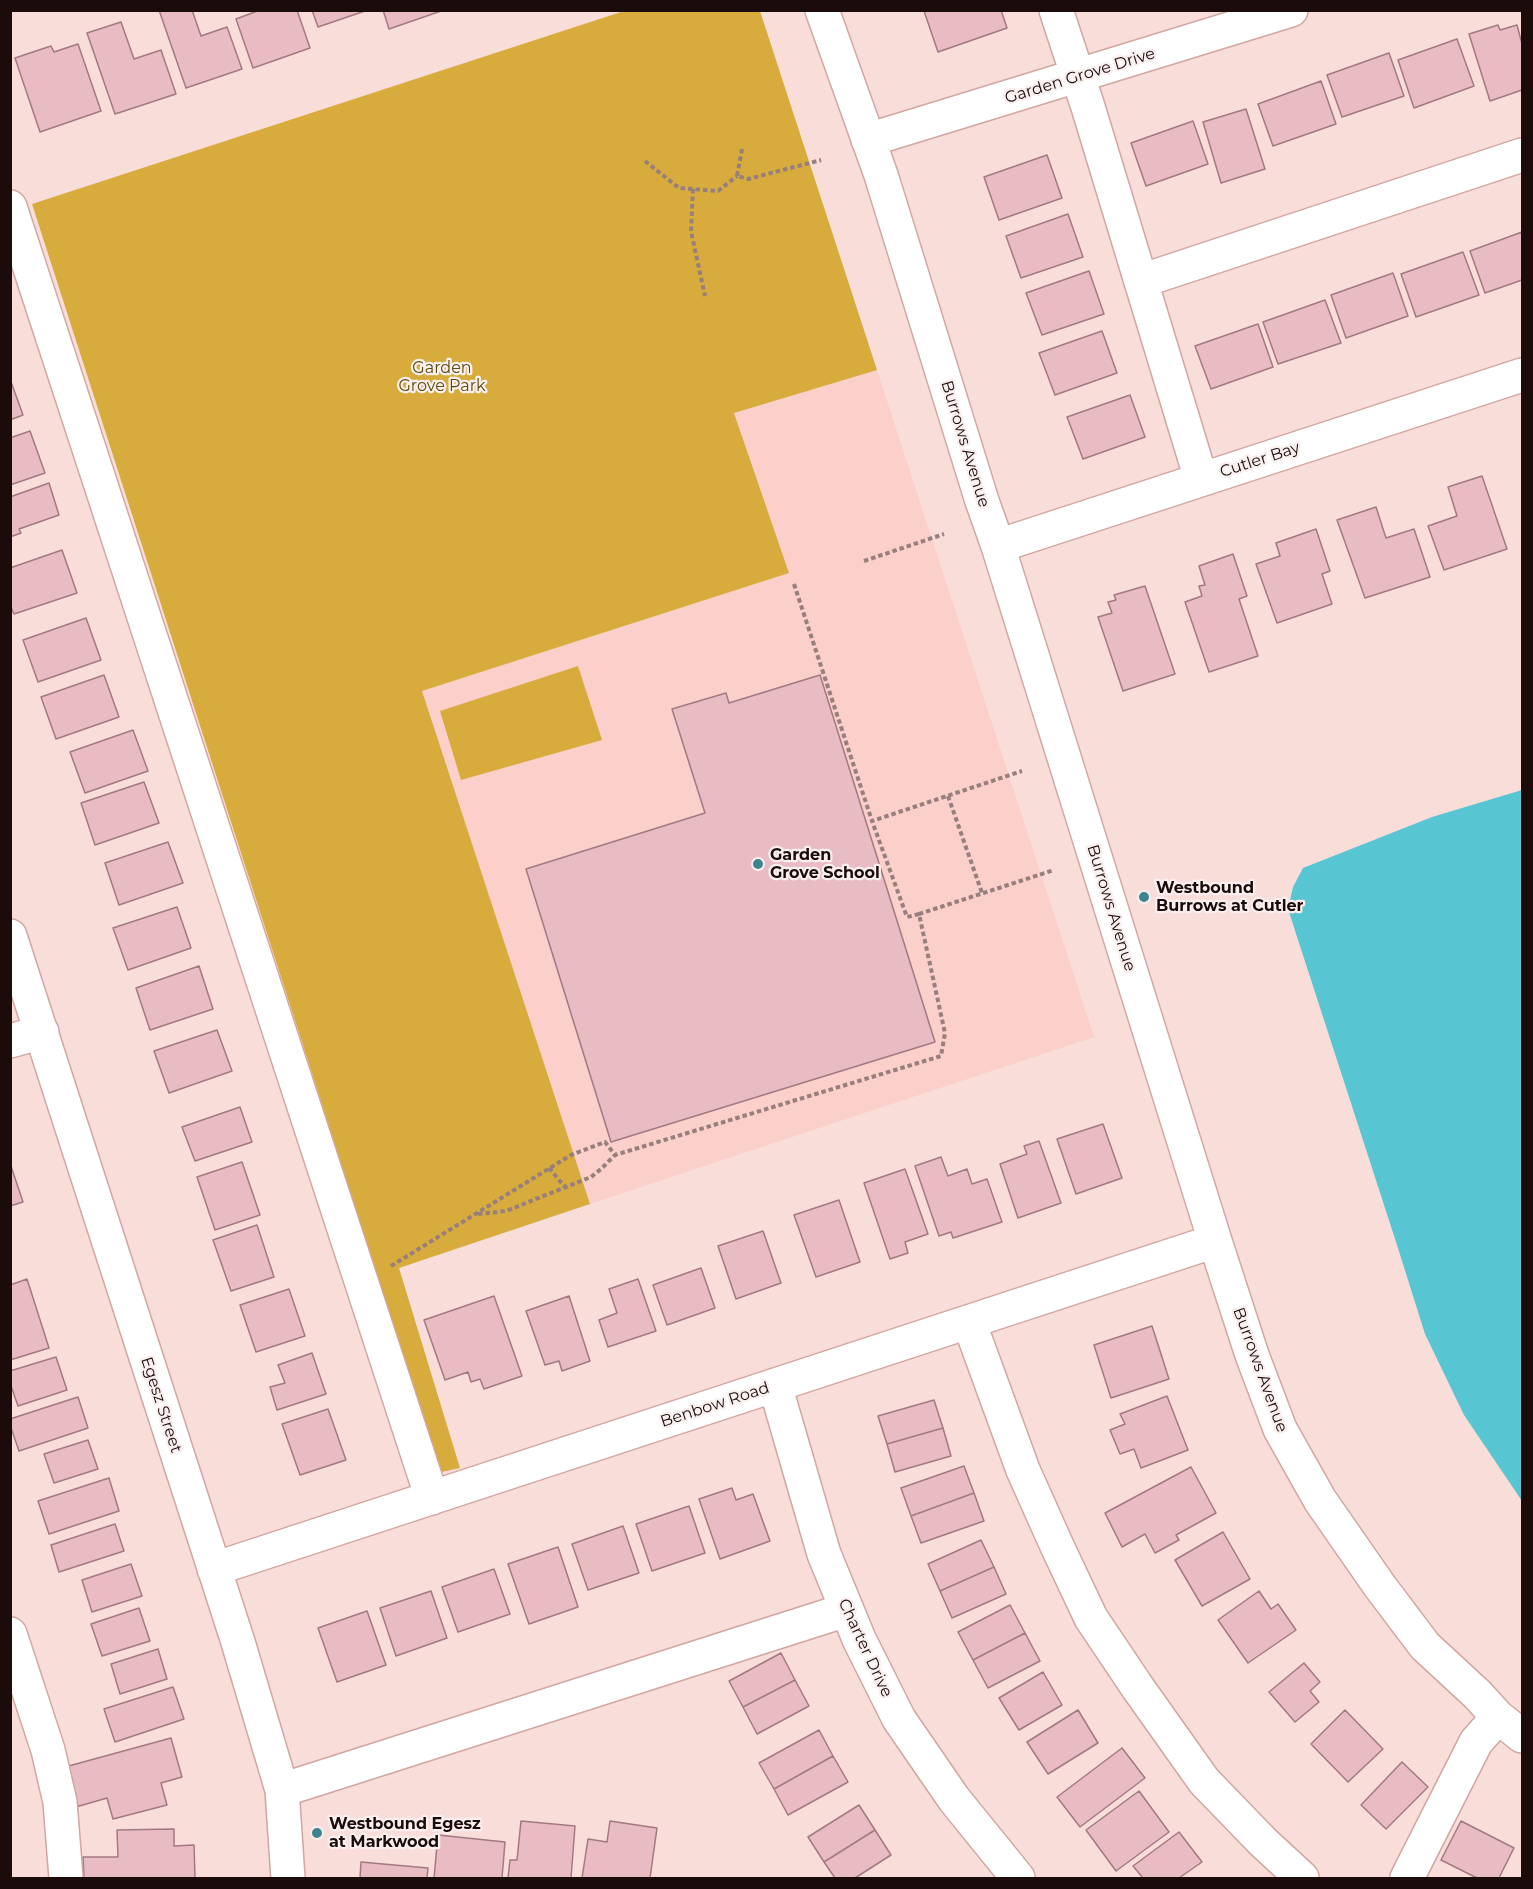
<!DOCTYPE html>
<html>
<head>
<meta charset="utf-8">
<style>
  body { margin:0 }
  #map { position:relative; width:1533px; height:1889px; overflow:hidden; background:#f9ddd9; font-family:Montserrat,sans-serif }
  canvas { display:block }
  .frame { position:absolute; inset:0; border:12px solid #1b0c0b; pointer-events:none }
</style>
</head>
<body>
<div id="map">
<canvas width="1533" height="1889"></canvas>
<div class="frame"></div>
</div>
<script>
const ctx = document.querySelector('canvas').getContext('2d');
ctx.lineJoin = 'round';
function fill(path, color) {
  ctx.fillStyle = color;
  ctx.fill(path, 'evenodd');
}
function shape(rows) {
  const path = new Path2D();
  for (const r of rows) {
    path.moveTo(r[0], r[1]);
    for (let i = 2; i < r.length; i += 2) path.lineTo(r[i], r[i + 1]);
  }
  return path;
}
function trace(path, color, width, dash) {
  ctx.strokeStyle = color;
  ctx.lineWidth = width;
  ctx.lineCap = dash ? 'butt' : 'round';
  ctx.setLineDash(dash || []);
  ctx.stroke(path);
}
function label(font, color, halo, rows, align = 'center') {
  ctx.font = font + ' Montserrat,sans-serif';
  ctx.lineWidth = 4.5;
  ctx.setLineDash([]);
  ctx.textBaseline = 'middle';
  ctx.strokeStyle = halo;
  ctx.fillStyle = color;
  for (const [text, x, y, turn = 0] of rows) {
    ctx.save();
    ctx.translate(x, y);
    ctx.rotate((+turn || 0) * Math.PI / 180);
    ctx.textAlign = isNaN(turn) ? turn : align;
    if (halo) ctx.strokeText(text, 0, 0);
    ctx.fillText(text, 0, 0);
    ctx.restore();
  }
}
fill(shape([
  [877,370,1094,1037,590,1204,422,691,789,573,734,412]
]), '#fbcfca');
fill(shape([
  [624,11,760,11,877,370,734,413,789,573,422,691,590,1204,399,1268,460,1468,437,1473,377,1275,32,204],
  [578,666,602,740,461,780,440,711]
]), '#d8ab3d');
fill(shape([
  [1522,790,1522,1501,1464,1415,1425,1334,1397,1245,1288,909,1293,887,1303,868,1432,817]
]), '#57c5d2');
const building = shape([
  [159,10,192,10,201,36,227,27,242,69,186,88,159,10],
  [260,10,297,10,310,48,253,68,236,19,260,10],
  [312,10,365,10,365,11,318,27,312,10],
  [383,10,444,10,389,29,383,10],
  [926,10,1001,10,1007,28,938,52,924,11,926,10],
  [121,22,134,59,161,50,176,94,115,114,87,33,121,22],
  [1498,25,1500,30,1517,25,1522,44,1522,90,1490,101,1469,34,1498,25],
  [1457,39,1474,86,1414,108,1398,60,1457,39],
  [78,44,101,111,40,132,15,58,51,46,54,52,78,44],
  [1389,53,1404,96,1342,117,1327,75,1389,53],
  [1321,81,1336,124,1273,146,1258,104,1321,81],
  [1246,109,1265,169,1221,183,1203,122,1246,109],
  [1193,121,1208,164,1146,186,1131,143,1193,121],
  [1047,155,1062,198,999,220,984,177,1047,155],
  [1068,214,1083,257,1021,278,1006,236,1068,214],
  [1522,232,1522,280,1485,293,1470,251,1522,232],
  [1463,252,1479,295,1416,317,1401,274,1463,252],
  [1089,271,1104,314,1042,335,1026,293,1089,271],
  [1393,273,1408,316,1346,338,1331,295,1393,273],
  [1325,300,1341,343,1278,364,1263,322,1325,300],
  [1258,324,1273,367,1211,389,1195,346,1258,324],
  [1102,331,1117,373,1055,395,1039,353,1102,331],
  [10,379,23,415,10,420,10,379],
  [1130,395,1145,437,1083,459,1067,417,1130,395],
  [30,431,45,473,10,485,10,438,30,431],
  [1482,476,1507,549,1444,570,1428,526,1457,516,1448,487,1482,476],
  [49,483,59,515,19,529,21,533,10,537,10,497,49,483],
  [1376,507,1386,538,1414,529,1430,577,1365,598,1337,520,1376,507],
  [1316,529,1330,571,1322,574,1332,604,1277,623,1256,564,1280,556,1276,543,1316,529],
  [62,550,77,593,14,614,10,605,10,568,62,550],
  [1233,554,1247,596,1239,599,1258,656,1209,672,1185,602,1202,596,1199,586,1205,585,1199,566,1233,554],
  [1145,586,1175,674,1123,691,1098,617,1112,613,1108,602,1116,600,1114,595,1145,586],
  [86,618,101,660,38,682,23,640,86,618],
  [104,675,119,717,56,739,41,697,104,675],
  [820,675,935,1042,611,1142,526,869,705,813,672,709,726,693,729,703,820,675],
  [133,730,148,771,85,793,70,752,133,730],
  [144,782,159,823,95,845,81,803,144,782],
  [168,842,183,883,119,905,105,863,168,842],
  [177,907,191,948,128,970,113,928,177,907],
  [199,966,213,1009,150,1030,136,988,199,966],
  [217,1030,232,1071,169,1093,154,1051,217,1030],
  [240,1107,252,1142,195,1161,182,1127,240,1107],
  [1103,1124,1122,1178,1076,1194,1057,1139,1103,1124],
  [1039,1141,1061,1203,1018,1218,1000,1164,1027,1154,1024,1146,1039,1141],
  [941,1157,948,1176,967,1169,972,1184,987,1179,1002,1222,953,1238,951,1232,939,1236,915,1166,941,1157],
  [242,1162,260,1215,215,1230,197,1177,242,1162],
  [10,1163,23,1202,10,1206,10,1163],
  [905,1169,928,1234,905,1242,908,1253,890,1259,864,1183,905,1169],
  [839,1200,860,1262,816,1277,794,1215,839,1200],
  [257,1225,274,1277,231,1291,213,1240,257,1225],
  [763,1231,781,1283,736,1299,718,1246,763,1231],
  [701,1268,715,1308,667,1325,653,1285,701,1268],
  [27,1279,49,1348,10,1360,10,1285,27,1279],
  [638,1279,656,1331,608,1347,599,1320,617,1313,609,1289,638,1279],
  [289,1289,305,1336,256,1352,240,1305,289,1289],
  [494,1296,522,1376,484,1389,480,1379,471,1382,468,1372,445,1380,424,1320,494,1296],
  [569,1296,590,1361,562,1371,559,1361,545,1365,526,1311,569,1296],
  [1152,1326,1169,1379,1111,1398,1094,1345,1152,1326],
  [312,1353,326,1394,277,1410,270,1387,285,1383,278,1365,312,1353],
  [56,1357,67,1390,18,1406,10,1383,10,1371,56,1357],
  [1167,1396,1188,1450,1141,1468,1134,1449,1120,1454,1110,1430,1125,1424,1120,1414,1167,1396],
  [78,1397,88,1428,19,1451,10,1425,10,1419,78,1397],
  [934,1400,943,1428,887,1444,878,1416,934,1400],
  [328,1409,346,1460,300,1475,282,1424,328,1409],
  [943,1428,951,1456,895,1472,887,1444,943,1428],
  [88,1440,98,1469,54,1483,44,1454,88,1440],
  [964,1466,974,1493,911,1516,901,1488,964,1466],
  [1191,1467,1216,1513,1176,1535,1179,1540,1155,1553,1145,1534,1122,1547,1105,1513,1191,1467],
  [109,1478,119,1511,49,1534,38,1501,109,1478],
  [732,1488,736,1500,753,1494,770,1541,720,1559,699,1499,732,1488],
  [974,1493,984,1521,921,1543,911,1516,974,1493],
  [689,1506,705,1553,652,1571,636,1524,689,1506],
  [115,1524,124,1551,59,1572,51,1545,115,1524],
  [623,1526,639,1573,588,1590,572,1544,623,1526],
  [1223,1532,1250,1579,1202,1606,1175,1560,1223,1532],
  [981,1540,994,1567,940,1591,928,1564,981,1540],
  [558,1547,578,1607,529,1624,508,1564,558,1547],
  [131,1564,142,1596,92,1612,82,1580,131,1564],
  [994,1567,1006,1594,952,1618,940,1591,994,1567],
  [494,1569,510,1614,458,1632,442,1587,494,1569],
  [431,1591,447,1638,396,1656,380,1608,431,1591],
  [1259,1591,1271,1609,1278,1604,1296,1630,1248,1663,1218,1620,1259,1591],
  [1010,1605,1025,1633,973,1660,958,1632,1010,1605],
  [139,1608,150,1641,102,1656,91,1624,139,1608],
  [367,1611,386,1665,337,1682,318,1628,367,1611],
  [1025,1633,1040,1661,988,1688,973,1660,1025,1633],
  [158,1649,167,1679,120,1694,111,1664,158,1649],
  [781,1653,795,1680,743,1707,729,1681,781,1653],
  [1304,1663,1320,1682,1310,1691,1319,1702,1295,1722,1269,1692,1304,1663],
  [1043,1672,1062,1705,1019,1730,999,1698,1043,1672],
  [795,1680,809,1706,757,1734,743,1707,795,1680],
  [173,1687,184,1719,115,1742,104,1709,173,1687],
  [1078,1710,1098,1743,1048,1774,1027,1742,1078,1710],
  [1345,1710,1383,1749,1348,1782,1311,1744,1345,1710],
  [819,1730,833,1756,774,1789,759,1763,819,1730],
  [171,1738,182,1777,161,1783,167,1805,113,1819,107,1798,76,1807,65,1767,171,1738],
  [1122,1748,1145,1778,1080,1827,1057,1797,1122,1748],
  [833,1756,848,1782,788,1815,774,1789,833,1756],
  [1402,1762,1428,1787,1386,1829,1361,1805,1402,1762],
  [1139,1791,1169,1832,1116,1871,1086,1830,1139,1791],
  [859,1805,875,1830,824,1862,808,1837,859,1805],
  [521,1821,575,1826,571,1878,508,1878,510,1860,517,1860,521,1821],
  [610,1821,657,1828,650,1878,582,1878,588,1839,607,1842,610,1821],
  [1461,1821,1514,1848,1499,1878,1477,1878,1441,1860,1461,1821],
  [174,1829,174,1846,194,1845,195,1878,84,1878,83,1857,118,1857,117,1830,174,1829],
  [875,1830,891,1855,855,1878,835,1878,824,1862,875,1830],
  [1179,1832,1202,1862,1179,1878,1143,1878,1133,1866,1179,1832],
  [438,1835,505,1842,502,1878,434,1878,438,1835],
  [361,1862,428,1868,427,1878,360,1878,361,1862]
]);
fill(building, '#e9bcc4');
trace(building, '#a37981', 1.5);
const minor = shape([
  [822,10,881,175,982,501,998,546,1215,1241,1252,1355,1280,1429,1320,1500,1379,1585,1425,1646,1478,1695,1498,1717,1522,1736],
  [1056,10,1088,107,1201,479],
  [868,140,1291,10],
  [10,207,432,1498],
  [1141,281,1522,155],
  [998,546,1522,375],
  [10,936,238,1642,282,1790,288,1878],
  [10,1041,42,1032],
  [969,1322,1023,1470,1057,1546,1091,1618,1138,1688,1204,1781,1263,1842,1302,1878],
  [775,1385,824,1554,859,1639,899,1719,954,1799,1018,1878],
  [214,1569,1215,1241],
  [10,1634,48,1750,60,1802,66,1878],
  [282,1790,846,1610],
  [1407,1878,1476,1742,1498,1717]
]);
trace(minor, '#d2a6a1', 36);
trace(shape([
  [742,149,737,176,748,179,821,160],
  [645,161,679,188,718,191,737,176],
  [693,189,691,231,705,296],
  [864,561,944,534],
  [794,584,872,821],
  [948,796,982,893],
  [919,914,907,917,872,821,1022,771],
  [549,1168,566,1188],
  [478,1214,506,1211,591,1177,601,1169,615,1155],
  [391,1266,571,1155,605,1142,615,1155,941,1056,945,1033,919,914,1054,870]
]), '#967f7d', 4, [4.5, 3]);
trace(minor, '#fff', 33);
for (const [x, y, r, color] of [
  [758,864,6,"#3d848c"],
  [1144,897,6,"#3d848c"],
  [317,1833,6,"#3d848c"]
]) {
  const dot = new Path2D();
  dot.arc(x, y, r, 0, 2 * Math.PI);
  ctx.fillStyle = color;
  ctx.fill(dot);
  trace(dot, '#f8efee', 2);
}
label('16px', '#1b0c0b', '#f8efee', [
  ["Garden Grove Drive",1080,76,-17],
  ["Burrows Avenue",965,444,73],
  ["Cutler Bay",1260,460,-18],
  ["Burrows Avenue",1111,908,73],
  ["Burrows Avenue",1260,1370,70],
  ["Egesz Street",161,1405,72],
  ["Benbow Road",715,1405,-18],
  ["Charter Drive",865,1648,65]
]);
label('16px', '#60490c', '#f8efee', [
  ["Garden",442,368],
  ["Grove Park",442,386]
]);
label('bold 16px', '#1b0c0b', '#f8efee', [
  ["Garden",770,855],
  ["Grove School",770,873],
  ["Westbound",1156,888],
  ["Burrows at Cutler",1156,906],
  ["Westbound Egesz",329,1824],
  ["at Markwood",329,1842]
], 'left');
</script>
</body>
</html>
